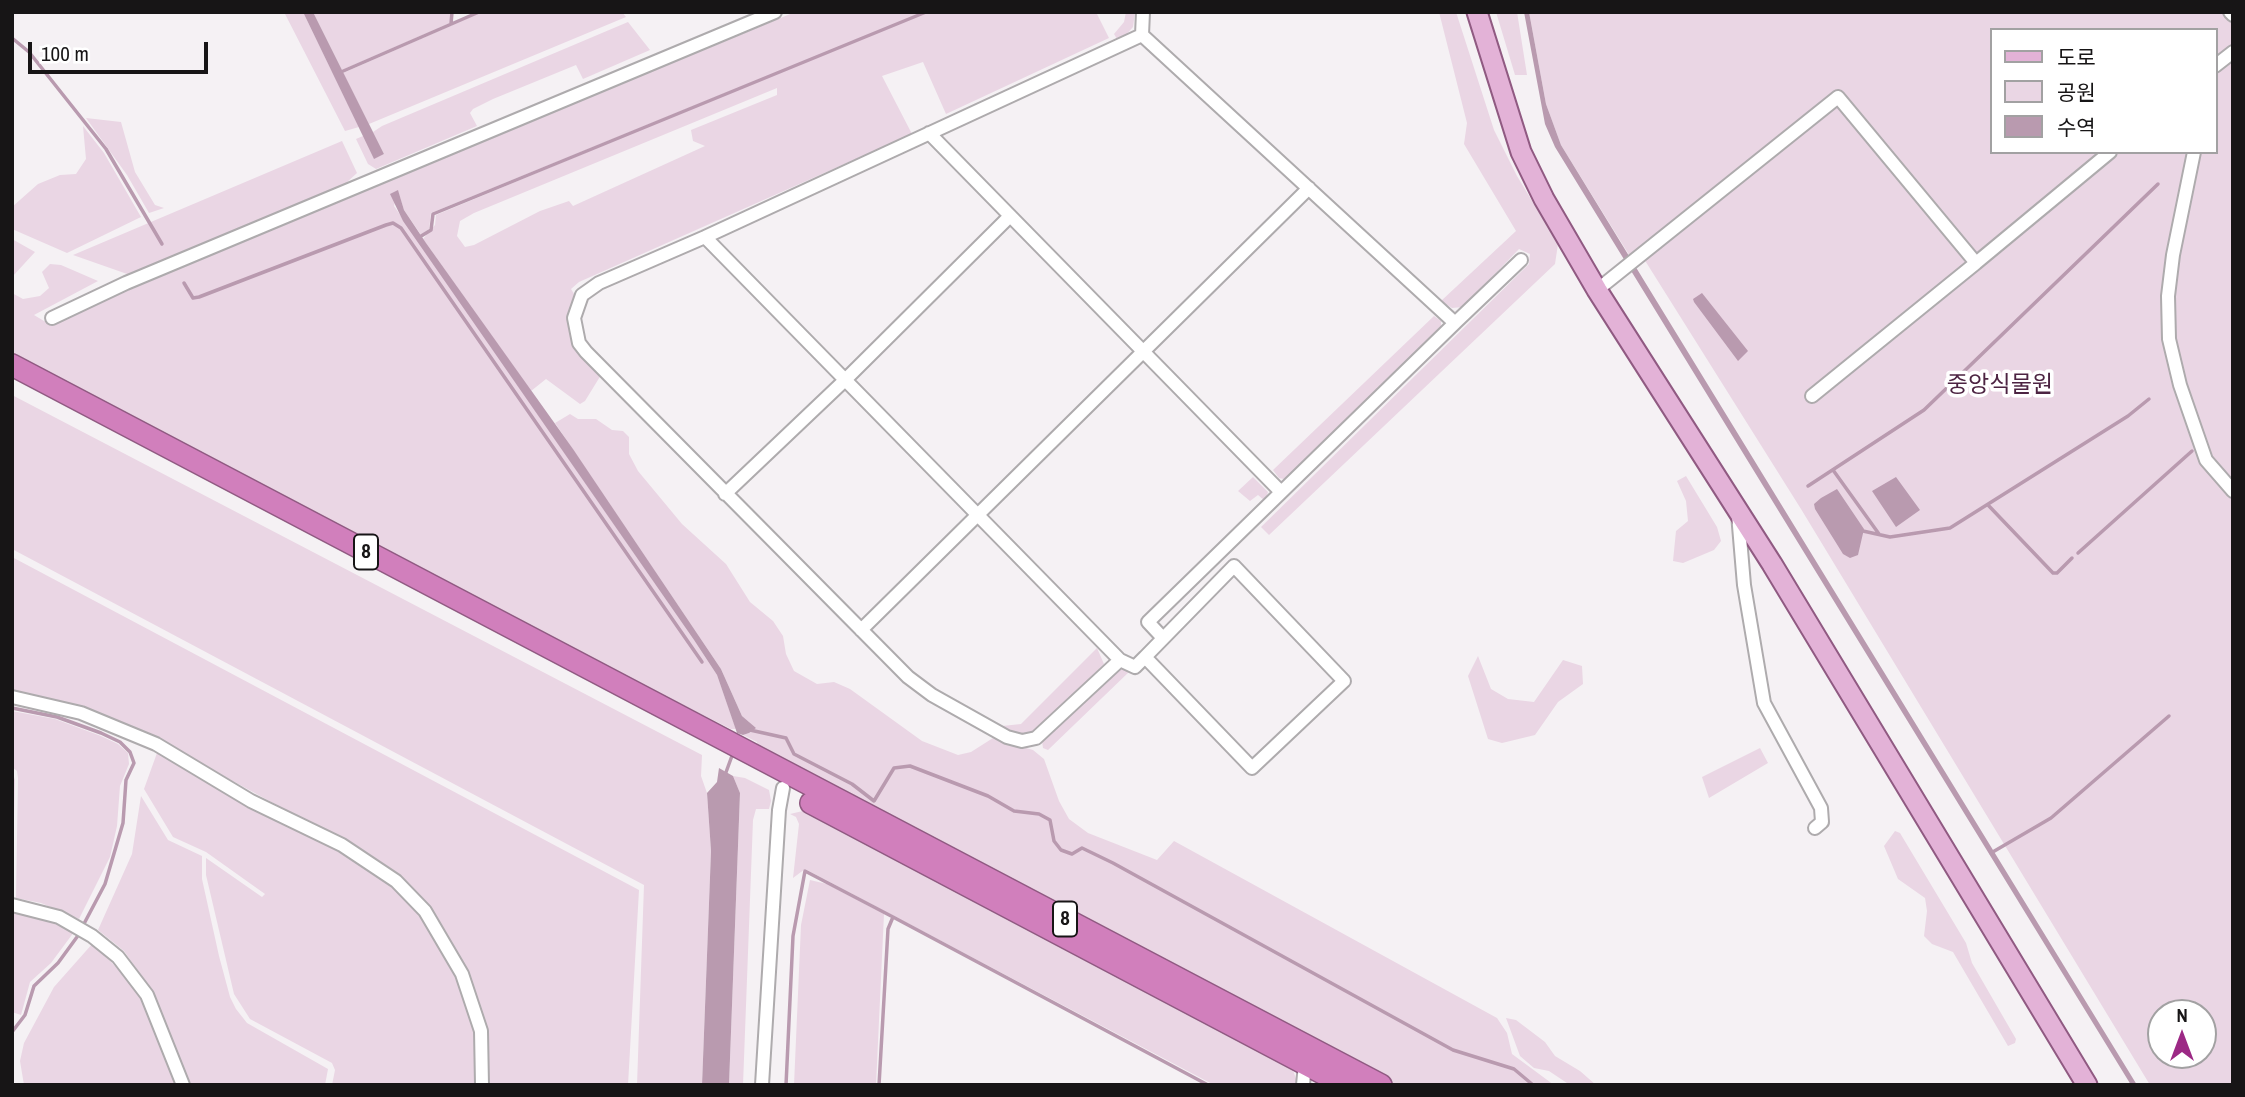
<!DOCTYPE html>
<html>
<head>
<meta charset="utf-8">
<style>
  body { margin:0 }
  #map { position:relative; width:2245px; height:1097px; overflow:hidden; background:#f5f1f4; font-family:"Archivo Narrow","Noto Sans KR",sans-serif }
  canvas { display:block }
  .frame { position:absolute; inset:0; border:14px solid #171516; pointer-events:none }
  .legend { position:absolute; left:1990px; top:28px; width:228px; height:126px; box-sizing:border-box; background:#fff; border:2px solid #a2a1a2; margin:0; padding:9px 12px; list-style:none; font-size:21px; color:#171516 }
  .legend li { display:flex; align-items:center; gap:14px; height:35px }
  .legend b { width:35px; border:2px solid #a2a1a2 }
  .north { position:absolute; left:2147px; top:999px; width:70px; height:70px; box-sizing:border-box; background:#fff; border:2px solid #a2a1a2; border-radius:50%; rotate:0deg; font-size:19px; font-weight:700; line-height:28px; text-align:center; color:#171516 }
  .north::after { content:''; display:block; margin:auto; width:24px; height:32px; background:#9c2985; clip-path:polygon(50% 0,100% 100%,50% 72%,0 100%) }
  .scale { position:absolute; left:28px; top:42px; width:180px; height:32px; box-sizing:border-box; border:4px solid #171516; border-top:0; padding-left:9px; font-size:21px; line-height:24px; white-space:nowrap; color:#171516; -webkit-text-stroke:5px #fff; paint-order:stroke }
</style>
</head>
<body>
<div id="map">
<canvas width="2245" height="1097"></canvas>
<div class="frame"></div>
<ul class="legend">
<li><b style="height:9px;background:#e3b2d7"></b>도로</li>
<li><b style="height:19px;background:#ead6e4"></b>공원</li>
<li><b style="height:19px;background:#b99aaf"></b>수역</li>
</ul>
<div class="north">N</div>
<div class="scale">100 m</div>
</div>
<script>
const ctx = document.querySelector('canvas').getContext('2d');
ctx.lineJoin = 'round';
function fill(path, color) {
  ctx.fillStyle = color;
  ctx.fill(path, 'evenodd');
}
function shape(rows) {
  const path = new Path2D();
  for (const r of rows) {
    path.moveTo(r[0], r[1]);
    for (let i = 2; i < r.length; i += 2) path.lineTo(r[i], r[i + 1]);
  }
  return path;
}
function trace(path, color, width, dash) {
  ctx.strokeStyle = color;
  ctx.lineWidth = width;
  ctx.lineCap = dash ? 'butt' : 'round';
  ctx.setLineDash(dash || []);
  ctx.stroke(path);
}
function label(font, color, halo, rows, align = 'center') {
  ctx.font = font + ' "Archivo Narrow","Noto Sans KR",sans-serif';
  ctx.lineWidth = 7;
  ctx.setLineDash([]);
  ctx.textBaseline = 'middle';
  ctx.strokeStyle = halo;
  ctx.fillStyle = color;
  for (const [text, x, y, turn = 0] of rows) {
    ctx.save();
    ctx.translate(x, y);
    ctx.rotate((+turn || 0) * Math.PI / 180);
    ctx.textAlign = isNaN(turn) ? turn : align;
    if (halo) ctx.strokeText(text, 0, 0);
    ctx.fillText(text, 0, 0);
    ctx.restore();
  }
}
fill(shape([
  [284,12,303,12,359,127,345,131],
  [313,12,450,12,450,23,342,70],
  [482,12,622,12,626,17,369,124,343,73],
  [795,12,1096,12,1109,38,946,114,923,62,882,76,912,134,579,282,571,289,576,297,569,331,576,348,601,375,585,401,580,404,546,379,531,391,423,239,435,225,436,215,880,30,431,213,429,229,421,235,404,210,398,191,394,206,694,640,717,675,736,729,731,729,659,693,12,354,12,293,23,299,40,296,49,288,42,272,50,264,61,265,98,281,34,315,49,324,415,164,566,107],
  [777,88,777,95,691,130,693,141,705,146,573,206,569,201,540,211,474,245,465,247,457,236,460,221,474,213],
  [1126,12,1135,12,1133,27,1125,36,1117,39,1114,34,1124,22],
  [1439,12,1456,12,1494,130,1517,176,1558,244,1555,264,1269,535,1261,527,1529,264,1530,254,1519,249,1463,307,1452,308,1441,301,1516,231,1464,144,1467,123],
  [1496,12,1517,12,1527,75,1515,75],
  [1529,12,2233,12,2233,1085,2150,1085,1801,509,1639,251,1631,258,1561,145,1546,104],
  [1991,30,2215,30,2215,152,1991,152],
  [2161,1013,2203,1013,2203,1055,2161,1055],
  [628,22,650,50,583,79,576,65,493,99,473,109,470,113,477,126,383,166,376,169,368,164,356,139,363,136,375,158,384,154,373,132,382,126],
  [86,118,121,122,135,172,155,205,164,208,149,213,127,175],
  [83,126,104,153,141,217,67,253,12,229,12,207,38,184,60,175,76,174,86,159],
  [342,141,357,173,345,184,130,275,73,255],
  [12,239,35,252,13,276,12,283],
  [1434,316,1441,321,1441,329,1288,480,1279,478,1273,470],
  [12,395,702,755,701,776,707,793,711,851,702,1085,637,1085,644,885,12,549],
  [570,414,578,419,596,419,612,430,623,431,629,437,629,454,638,471,682,524,726,564,750,602,773,621,783,636,786,654,794,671,817,684,834,682,850,689,922,741,958,755,971,752,993,738,1033,750,1044,759,1059,801,1069,819,1088,833,1157,860,1174,841,1497,1018,1507,1033,1512,1054,1554,1085,1396,1085,758,747,757,742,743,735,749,733,752,725,742,716,721,669,555,423],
  [1686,476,1717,527,1721,541,1714,550,1683,563,1673,561,1676,531,1688,521,1686,501,1677,481],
  [1253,477,1268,492,1265,501,1258,495,1250,501,1238,491],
  [12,557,639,890,628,1085,487,1085,485,1029,465,969,445,930,428,908,324,831,158,740,86,709,12,690],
  [1097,648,1104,664,1039,728,1027,735,1017,735,1002,726,1021,724],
  [1478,656,1491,689,1508,699,1534,702,1563,660,1582,666,1583,684,1558,702,1535,735,1502,743,1488,739,1468,676],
  [1120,664,1130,671,1048,750,1043,748,1042,741],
  [12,711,55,719,101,736,118,744,128,753,129,764,120,786,117,826,110,857,79,919,41,903,16,898,18,778,17,771,12,767],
  [1760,748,1768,763,1709,798,1702,777],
  [157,753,341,849,382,875,418,912,453,968,464,999,475,1032,477,1085,332,1085,335,1070,332,1063,250,1019,234,994,206,875,206,858,262,897,265,894,206,852,173,837,144,789],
  [12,771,15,780,12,895],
  [733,776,745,778,769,790,771,801,769,809,756,809,753,820,743,1085,729,1085,740,793],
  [141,796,168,840,202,856,202,879,219,956,230,997,236,1009,247,1023,328,1069,325,1085,190,1085,154,994,124,951,98,930,132,854],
  [807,810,1292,1067,1298,1085,1214,1085,805,869,793,878,799,824,796,817,790,814],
  [1895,831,1900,833,1966,943,1972,963,2016,1039,2015,1043,2008,1046,1953,952,1932,944,1924,936,1927,911,1925,898,1898,879,1884,846],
  [810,880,827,884,884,914,876,1085,794,1085,801,925],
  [12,910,45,916,74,932,51,963,30,982,21,1015,12,1012],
  [93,943,137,989,177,1085,24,1085,20,1061,24,1043,54,987],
  [1506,1018,1516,1020,1545,1042,1555,1056,1580,1071,1596,1085,1570,1085,1549,1071,1534,1068,1520,1056]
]), '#ead6e4');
fill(shape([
  [303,12,313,12,384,154,374,159],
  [1524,12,1529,12,1546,104,1561,145,2137,1085,2131,1085,1555,147,1545,124],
  [398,190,404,210,426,243,573,449,721,669,742,716,756,728,749,733,743,735,737,733,717,675,694,640,403,221,390,194],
  [1702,293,1748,351,1738,361,1694,302,1693,299],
  [1896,477,1920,510,1896,527,1872,491],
  [1837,489,1864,529,1858,555,1850,558,1843,554,1815,509,1814,504,1821,498],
  [719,768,733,776,740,793,729,1085,702,1085,711,851,707,793,717,782]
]), '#b99aaf');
trace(shape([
  [451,24,452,12],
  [12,38,29,52,106,149,162,244],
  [341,72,479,12],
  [418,238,431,230,433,214,926,12],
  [184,283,193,298,199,297,386,225,393,223,401,228,702,662],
  [1833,470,1879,534],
  [1808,486,1924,410,2158,184],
  [1988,505,2053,573,2057,573,2072,558],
  [1863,531,1890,537,1950,528,2128,416,2149,399],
  [2078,553,2192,451],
  [12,708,57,717,101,733,120,742,130,752,134,763,126,780,123,823,105,884,77,937,58,963,34,986,25,1015,12,1032],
  [750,730,786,738,794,754,852,784,874,801,894,768,910,766,988,796,1014,811,1039,814,1050,820,1054,841,1061,850,1072,854,1082,848,1113,863,1453,1050,1514,1069,1533,1085],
  [725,775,733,753],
  [1991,853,2051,818,2169,716],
  [786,1085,793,936,805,871,893,917],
  [879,1085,888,929,893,917,1208,1085]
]), '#b99aaf', 3.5);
const street = shape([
  [1143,12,1142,35,1455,323,1148,622,1162,637],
  [2230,12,2233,15],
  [2215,66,2233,52],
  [929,133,1280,491],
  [2194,152,2173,255,2168,296,2169,339,2180,385,2206,460,2233,491],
  [705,237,1120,660,1135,667,1145,657],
  [1976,263,2110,152],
  [1597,290,1838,97,1976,263,1812,396],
  [52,318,126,283,775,12],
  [1455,323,1521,260],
  [725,494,844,381,1009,217],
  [1738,514,1744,585,1764,703,1821,808,1822,822,1815,828],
  [1234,566,1344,681,1252,768,1145,657,1234,566],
  [861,630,1309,188],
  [1120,660,1036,738,1022,741,1007,737,932,695,908,677,586,352,579,343,574,318,582,295,599,283,705,237,1142,35],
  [12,697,81,713,156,744,251,801,342,845,396,881,425,911,462,974,481,1031,482,1085],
  [12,905,59,917,92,936,118,957,147,995,183,1085],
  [762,1085,779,810,783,788],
  [1303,1085,1305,1064]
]);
const primary = shape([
  [1477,12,1521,152,1544,199,1597,290,1772,564,2087,1085]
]);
const highway = shape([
  [12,365,1381,1085],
  [811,803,1345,1085]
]);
trace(street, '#aeabad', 16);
trace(primary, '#905a82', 23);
trace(highway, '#905a82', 24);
trace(street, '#fff', 12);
trace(primary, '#e3b2d7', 19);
trace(highway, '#d17fbc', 21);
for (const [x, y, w] of [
  [366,552,24],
  [1065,919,24]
]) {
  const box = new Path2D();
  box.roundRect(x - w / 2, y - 17.5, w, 35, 5);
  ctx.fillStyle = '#fff';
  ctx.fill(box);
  trace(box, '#171516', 2);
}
label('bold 21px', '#171516', null, [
  ["8",366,552],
  ["8",1065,919]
]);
label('23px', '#4c2342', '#fff', [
  ["중앙식물원",2000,386]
]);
</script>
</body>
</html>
